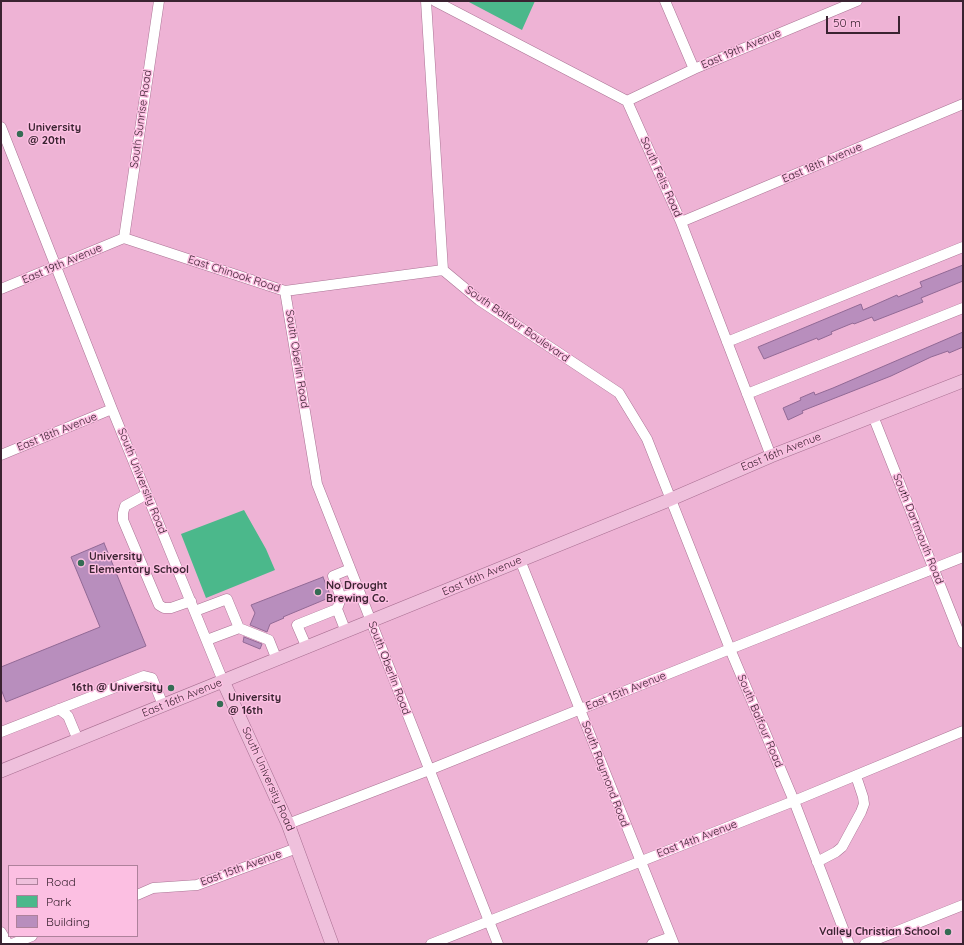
<!DOCTYPE html>
<html>
<head>
<meta charset="utf-8">
<style>
  body { margin:0 }
  #map { position:relative; width:964px; height:945px; overflow:hidden; background:#eeb3d5; font-family:Quicksand,sans-serif }
  canvas { display:block }
  .frame { position:absolute; inset:0; border:2px solid #3a2331; pointer-events:none }
  .legend { position:absolute; left:8px; top:865px; width:130px; height:72px; box-sizing:border-box; background:#fcbfe2; border:1px solid #ae819b; margin:0; padding:5px 7px; list-style:none; font-size:12px; color:#3a2331 }
  .legend li { display:flex; align-items:center; gap:8px; height:20px }
  .legend b { width:20px; border:1px solid #ae819b }
  .scale { position:absolute; left:826px; top:16px; width:74px; height:18px; box-sizing:border-box; border:2px solid #3a2331; border-top:0; padding-left:5px; font-size:12px; line-height:14px; white-space:nowrap; color:#3a2331; -webkit-text-stroke:3px #fcbfe2; paint-order:stroke }
</style>
</head>
<body>
<div id="map">
<canvas width="964" height="945"></canvas>
<div class="frame"></div>
<ul class="legend">
<li><b style="height:5px;background:#efc0dc"></b>Road</li>
<li><b style="height:11px;background:#4bb88b"></b>Park</li>
<li><b style="height:11px;background:#b88ebd"></b>Building</li>
</ul>
<div class="scale">50 m</div>
</div>
<script>
const ctx = document.querySelector('canvas').getContext('2d');
ctx.lineJoin = 'round';
function fill(path, color) {
  ctx.fillStyle = color;
  ctx.fill(path, 'evenodd');
}
function shape(rows) {
  const path = new Path2D();
  for (const r of rows) {
    path.moveTo(r[0], r[1]);
    for (let i = 2; i < r.length; i += 2) path.lineTo(r[i], r[i + 1]);
  }
  return path;
}
function trace(path, color, width, dash) {
  ctx.strokeStyle = color;
  ctx.lineWidth = width;
  ctx.lineCap = dash ? 'butt' : 'round';
  ctx.setLineDash(dash || []);
  ctx.stroke(path);
}
function label(font, color, halo, rows, align = 'center') {
  ctx.font = font + ' Quicksand,sans-serif';
  ctx.lineWidth = 3;
  ctx.setLineDash([]);
  ctx.textBaseline = 'middle';
  ctx.strokeStyle = halo;
  ctx.fillStyle = color;
  for (const [text, x, y, turn = 0] of rows) {
    ctx.save();
    ctx.translate(x, y);
    ctx.rotate((+turn || 0) * Math.PI / 180);
    ctx.textAlign = isNaN(turn) ? turn : align;
    if (halo) ctx.strokeText(text, 0, 0);
    ctx.fillText(text, 0, 0);
    ctx.restore();
  }
}
fill(shape([
  [467,1,535,1,522,30],
  [244,510,266,549,275,570,206,598,181,534]
]), '#4bb88b');
const building = shape([
  [963,265,963,281,921,298,923,302,874,321,872,317,854,324,853,323,831,332,832,334,818,340,817,338,764,359,758,347,861,304,863,310,897,295,898,297,922,287,920,282,963,265],
  [963,332,963,347,949,353,948,351,931,357,891,376,802,411,803,413,788,420,783,408,801,400,800,398,814,392,815,395,833,388,963,332],
  [104,543,146,646,6,702,1,689,1,667,100,627,71,557,104,543],
  [323,577,331,597,283,617,284,618,270,624,267,632,250,625,255,613,251,605,323,577],
  [244,637,262,644,260,649,243,642,244,637]
]);
fill(building, '#b88ebd');
trace(building, '#916995', 1);
const minor = shape([
  [426,1,443,270,479,300,619,393,647,439,730,649,794,801,849,944],
  [435,1,627,101,681,222,771,456],
  [665,1,694,69],
  [627,101,694,69,857,1],
  [1,127,112,409,223,681],
  [681,222,963,104],
  [124,238,285,291,443,270],
  [124,238,159,1],
  [1,289,124,238],
  [285,291,317,484,498,944],
  [727,342,963,247],
  [747,394,963,308],
  [873,416,963,643],
  [1,455,112,409],
  [147,494,125,506,123,513,123,520,159,605,164,608,171,608,191,601],
  [520,560,674,944],
  [341,598,359,591],
  [337,609,346,632],
  [195,611,227,599,239,628,269,640,277,660],
  [207,640,239,628],
  [307,648,297,625,337,609,341,598,333,576,350,569],
  [59,709,68,716,78,740],
  [1,732,144,676,152,678,163,705],
  [288,824,429,770,730,649,963,557],
  [817,862,836,852,842,847,861,812,864,804,863,797,856,776],
  [137,895,153,888,197,885,297,848],
  [1,932,8,944],
  [12,944,32,936],
  [431,944,794,801,963,731],
  [652,944,671,937],
  [865,944,963,905]
]);
const major = shape([
  [223,681,288,824,332,944],
  [1,771,669,500,771,456,963,381]
]);
trace(minor, '#aa7394', 11);
trace(major, '#a86e91', 14);
trace(minor, '#fff', 10);
trace(major, '#efc0dc', 13);
for (const [x, y, r, color] of [
  [20,134,4,"#356c54"],
  [81,563,4,"#356c54"],
  [318,592,4,"#356c54"],
  [171,688,4,"#356c54"],
  [220,704,4,"#356c54"],
  [948,932,4,"#356c54"]
]) {
  const dot = new Path2D();
  dot.arc(x, y, r, 0, 2 * Math.PI);
  ctx.fillStyle = color;
  ctx.fill(dot);
  trace(dot, '#fcbfe2', 1.5);
}
label('11px', '#3a2331', '#fcbfe2', [
  ["East 19th Avenue",741,49,-23],
  ["South Sunrise Road",141,119,-82],
  ["East 18th Avenue",822,163,-23],
  ["South Felts Road",661,177,66],
  ["East 19th Avenue",62,264,-23],
  ["East Chinook Road",234,274,18],
  ["South Balfour Boulevard",517,324,35],
  ["South Oberlin Road",297,359,81],
  ["East 18th Avenue",57,432,-22],
  ["East 16th Avenue",781,452,-22],
  ["South University Road",142,481,68],
  ["South Dartmouth Road",918,529,68],
  ["East 16th Avenue",482,576,-23],
  ["South Oberlin Road",389,668,69],
  ["East 15th Avenue",626,691,-22],
  ["East 16th Avenue",182,698,-22],
  ["South Balfour Road",760,721,67],
  ["South Raymond Road",605,774,69],
  ["South University Road",268,779,66],
  ["East 14th Avenue",697,839,-21],
  ["East 15th Avenue",241,868,-20]
]);
label('bold 11px', '#3a2331', '#fcbfe2', [
  ["University",28,128],
  ["@ 20th",28,141],
  ["University",89,557],
  ["Elementary School",89,570],
  ["No Drought",326,586],
  ["Brewing Co.",326,599],
  ["16th @ University",163,688,"right"],
  ["University",228,698],
  ["@ 16th",228,711],
  ["Valley Christian School",940,932,"right"]
], 'left');
</script>
</body>
</html>
